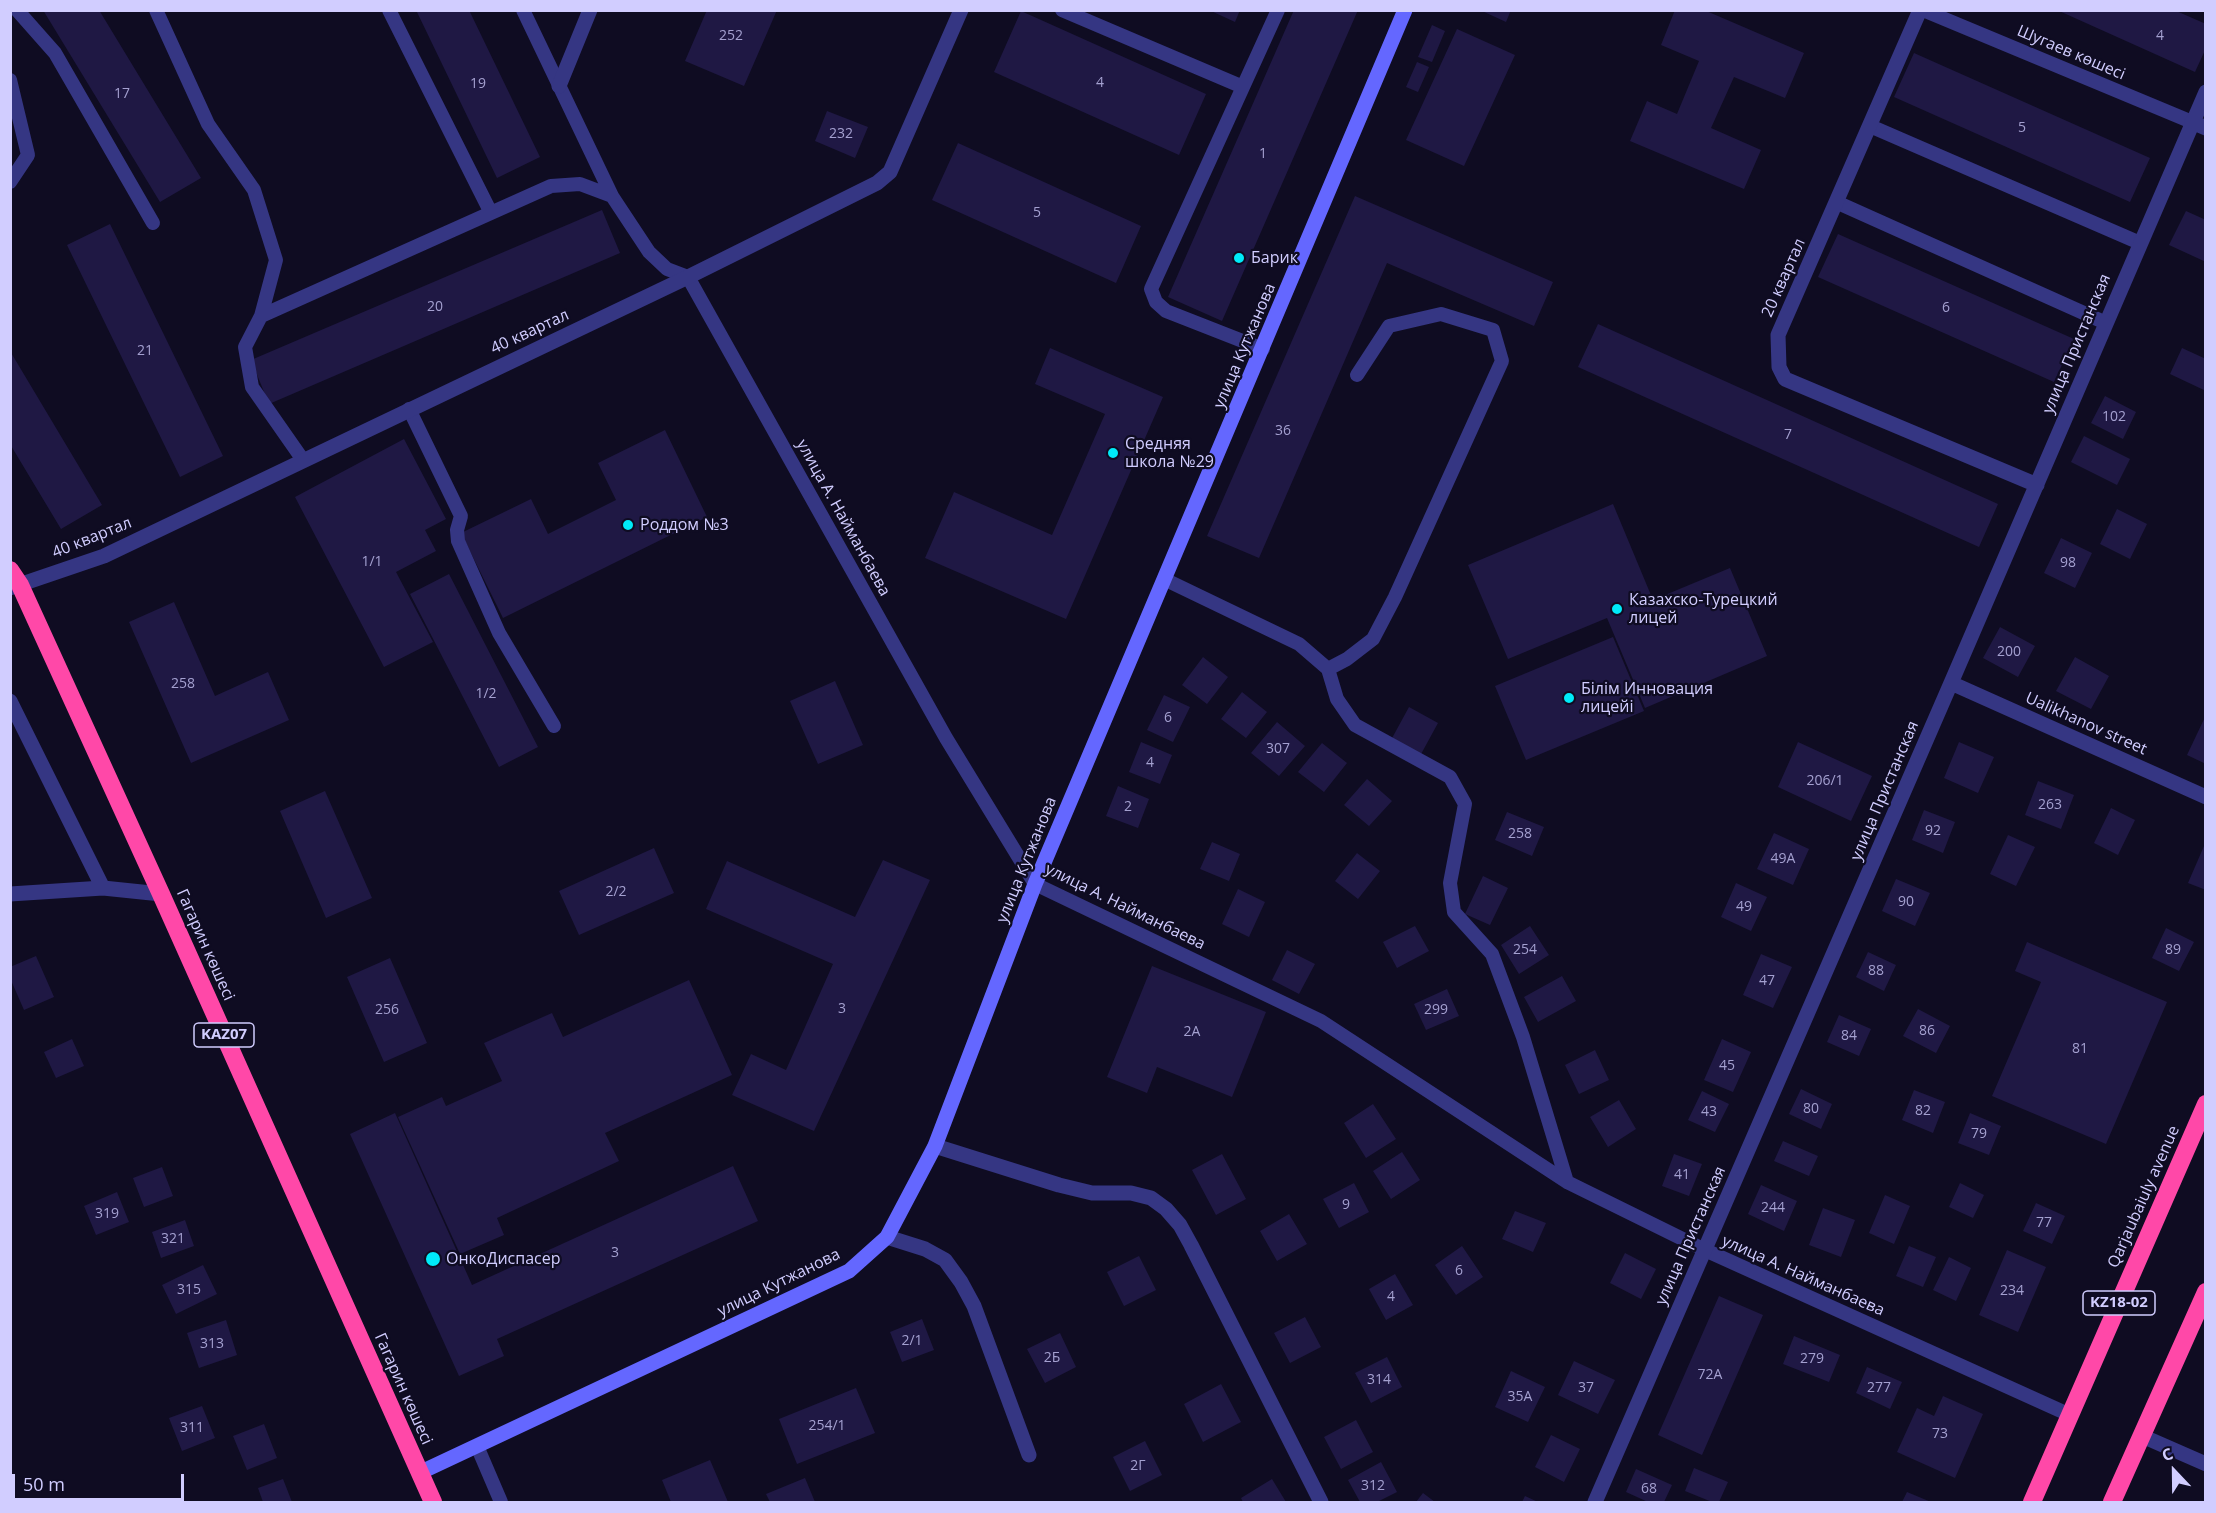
<!DOCTYPE html>
<html>
<head>
<meta charset="utf-8">
<style>
  body { margin:0 }
  #map { position:relative; width:2216px; height:1513px; overflow:hidden; background:#0f0c22; font-family:"Open Sans",sans-serif }
  canvas { display:block }
  .frame { position:absolute; inset:0; border:12px solid #d1cdff; pointer-events:none }
  .north { position:absolute; left:2144px; top:1441px; width:60px; height:60px; -webkit-text-stroke:4px #0f0c22; paint-order:stroke; rotate:338deg; font-size:16px; font-weight:700; line-height:24px; text-align:center; color:#d1cdff }
  .north::after { content:''; display:block; margin:auto; width:21px; height:27px; background:#d1cdff; clip-path:polygon(50% 0,100% 100%,50% 72%,0 100%) }
  .scale { position:absolute; left:12px; top:1474px; width:172px; height:27px; box-sizing:border-box; border:3px solid #d1cdff; border-top:0; padding-left:8px; font-size:18px; line-height:21px; white-space:nowrap; color:#d1cdff; -webkit-text-stroke:4px #0f0c22; paint-order:stroke }
</style>
</head>
<body>
<div id="map">
<canvas width="2216" height="1513"></canvas>
<div class="frame"></div>
<div class="north">С</div>
<div class="scale">50 m</div>
</div>
<script>
const ctx = document.querySelector('canvas').getContext('2d');
ctx.lineJoin = 'round';
function fill(path, color) {
  ctx.fillStyle = color;
  ctx.fill(path, 'evenodd');
}
function shape(rows) {
  const path = new Path2D();
  for (const r of rows) {
    path.moveTo(r[0], r[1]);
    for (let i = 2; i < r.length; i += 2) path.lineTo(r[i], r[i + 1]);
  }
  return path;
}
function trace(path, color, width, dash) {
  ctx.strokeStyle = color;
  ctx.lineWidth = width;
  ctx.lineCap = dash ? 'butt' : 'round';
  ctx.setLineDash(dash || []);
  ctx.stroke(path);
}
function label(font, color, halo, rows, align = 'center') {
  ctx.font = font + ' "Open Sans",sans-serif';
  ctx.lineWidth = 4.5;
  ctx.setLineDash([]);
  ctx.textBaseline = 'middle';
  ctx.strokeStyle = halo;
  ctx.fillStyle = color;
  for (const [text, x, y, turn = 0] of rows) {
    ctx.save();
    ctx.translate(x, y);
    ctx.rotate((+turn || 0) * Math.PI / 180);
    ctx.textAlign = isNaN(turn) ? turn : align;
    if (halo) ctx.strokeText(text, 0, 0);
    ctx.fillText(text, 0, 0);
    ctx.restore();
  }
}
fill(shape([
  [43,10,99,10,201,178,160,202],
  [416,10,469,10,540,157,497,178],
  [707,10,777,10,744,86,685,61],
  [1209,10,1240,10,1235,22],
  [1294,10,1358,10,1222,321,1168,297],
  [1480,10,1511,10,1506,22],
  [1675,10,1704,10,1804,53,1785,98,1734,77,1711,128,1761,150,1744,189,1630,141,1647,101,1677,114,1699,61,1661,45],
  [2057,10,2174,10,2206,24,2206,48,2195,72],
  [1021,11,1206,94,1179,155,994,72],
  [1432,25,1445,31,1432,62,1418,57],
  [1457,29,1515,55,1464,166,1406,140],
  [1914,53,2150,158,2130,202,1894,97],
  [1417,62,1429,67,1418,92,1406,87],
  [827,111,868,127,855,158,815,141],
  [958,143,1141,226,1116,283,932,200],
  [1355,196,1553,282,1534,326,1387,263,1259,558,1207,536],
  [602,210,620,253,269,404,251,360],
  [2186,211,2206,220,2206,262,2169,245],
  [110,224,223,456,180,477,67,245],
  [1838,234,2074,339,2054,382,1818,277],
  [1598,324,1998,504,1979,547,1578,367],
  [1050,348,1163,397,1066,619,925,558,954,492,1052,535,1105,414,1035,384],
  [2182,348,2206,359,2206,391,2170,374],
  [10,351,102,505,61,529,10,444],
  [2105,396,2136,412,2123,439,2091,423],
  [665,430,707,517,503,618,461,533,531,499,548,534,616,500,598,463],
  [2084,436,2130,459,2117,485,2071,462],
  [404,439,446,519,425,530,436,551,396,572,433,642,384,667,295,497],
  [1613,504,1653,600,1730,568,1767,656,1645,708,1607,618,1508,659,1468,565],
  [2117,509,2147,524,2130,559,2100,544],
  [2061,538,2092,553,2075,588,2044,573],
  [449,574,538,747,499,767,410,594],
  [174,602,215,696,268,672,289,720,191,763,129,622],
  [2000,627,2035,646,2018,677,1983,658],
  [1613,637,1644,711,1526,760,1495,686],
  [1203,657,1228,677,1207,704,1182,685],
  [2075,657,2109,676,2091,709,2056,691],
  [835,681,863,745,818,764,790,701],
  [1242,692,1267,712,1246,738,1221,719],
  [1164,695,1190,707,1173,742,1147,730],
  [1409,707,1438,723,1420,756,1391,740],
  [2206,715,2206,764,2187,755],
  [1277,722,1305,746,1279,776,1251,753],
  [1141,742,1172,755,1160,784,1129,772],
  [1798,742,1872,776,1851,821,1778,787],
  [1959,742,1994,757,1978,793,1944,778],
  [1322,743,1347,763,1324,792,1298,772],
  [1367,779,1392,801,1369,826,1344,805],
  [2038,781,2074,795,2061,829,2025,815],
  [1118,786,1149,799,1138,828,1106,816],
  [325,791,372,898,326,918,280,811],
  [2111,808,2135,820,2118,855,2094,843],
  [1924,810,1955,822,1943,853,1912,840],
  [1507,812,1544,827,1532,856,1495,840],
  [1774,833,1809,849,1793,885,1757,869],
  [2008,835,2035,847,2016,886,1990,874],
  [1212,842,1240,854,1229,881,1200,869],
  [2204,846,2206,847,2206,890,2188,883],
  [654,848,674,893,579,935,559,891],
  [1357,853,1380,871,1358,899,1335,881],
  [883,860,930,880,814,1131,732,1095,751,1054,786,1070,833,964,706,909,727,861,855,917],
  [1483,876,1508,888,1490,925,1465,914],
  [1896,879,1930,893,1915,926,1882,911],
  [1736,883,1767,897,1751,931,1721,917],
  [1238,889,1265,902,1249,937,1222,924],
  [1415,926,1429,951,1397,968,1383,942],
  [1530,926,1549,955,1519,974,1501,945],
  [2166,928,2194,942,2179,971,2152,958],
  [2027,942,2167,1002,2106,1144,1992,1096,2041,982,2015,971],
  [1287,950,1315,964,1299,994,1272,980],
  [1868,952,1896,965,1884,991,1856,977],
  [1761,954,1792,967,1773,1008,1743,995],
  [36,956,54,997,24,1010,10,978,10,967],
  [390,958,427,1043,384,1062,347,977],
  [1152,966,1266,1012,1232,1097,1157,1067,1147,1093,1107,1077],
  [1562,976,1576,1001,1538,1022,1524,997],
  [689,980,732,1075,605,1133,619,1161,497,1218,504,1235,460,1254,398,1117,442,1097,446,1106,502,1081,484,1043,552,1013,563,1037],
  [1447,989,1459,1016,1426,1030,1414,1004],
  [1918,1009,1950,1026,1936,1053,1903,1036],
  [1839,1015,1871,1029,1859,1056,1827,1042],
  [72,1039,84,1066,56,1078,44,1052],
  [1722,1039,1751,1052,1733,1092,1704,1080],
  [1595,1050,1609,1080,1579,1094,1565,1065],
  [1801,1089,1832,1104,1821,1129,1789,1114],
  [1914,1090,1945,1102,1933,1133,1902,1120],
  [1702,1091,1729,1104,1715,1132,1688,1120],
  [1619,1100,1636,1129,1608,1147,1590,1117],
  [1373,1104,1396,1139,1366,1158,1344,1123],
  [395,1113,472,1285,733,1166,758,1221,497,1339,504,1356,459,1376,350,1134],
  [1970,1113,2001,1126,1989,1155,1958,1143],
  [1783,1141,1818,1156,1809,1176,1774,1161],
  [1402,1152,1420,1180,1391,1199,1373,1171],
  [1222,1154,1246,1199,1216,1215,1192,1170],
  [1674,1154,1702,1164,1689,1196,1662,1186],
  [162,1167,173,1196,144,1207,133,1178],
  [1354,1183,1369,1212,1339,1228,1323,1199],
  [1960,1183,1984,1195,1973,1218,1949,1207],
  [1761,1185,1797,1201,1784,1231,1748,1214],
  [117,1192,129,1222,96,1235,84,1206],
  [1885,1195,1910,1206,1894,1244,1869,1233],
  [2036,1203,2065,1216,2052,1244,2023,1231],
  [1823,1208,1855,1220,1841,1257,1809,1245],
  [1515,1211,1546,1223,1533,1252,1502,1239],
  [1289,1214,1307,1244,1277,1261,1260,1231],
  [185,1220,194,1246,161,1258,152,1232],
  [1462,1246,1483,1277,1456,1295,1435,1265],
  [1909,1246,1936,1257,1923,1287,1896,1276],
  [2007,1250,2046,1267,2018,1332,1979,1315],
  [1625,1253,1656,1269,1641,1299,1610,1283],
  [1139,1256,1156,1290,1124,1306,1107,1272],
  [1949,1257,1971,1268,1956,1301,1933,1290],
  [203,1265,217,1294,176,1314,162,1285],
  [1395,1274,1413,1305,1386,1320,1369,1289],
  [1719,1296,1763,1315,1702,1455,1658,1435],
  [1305,1317,1321,1347,1290,1363,1274,1333],
  [922,1319,934,1350,902,1362,890,1332],
  [226,1320,237,1355,199,1368,187,1333],
  [1060,1333,1076,1367,1045,1383,1027,1349],
  [1794,1336,1840,1355,1829,1382,1783,1364],
  [1387,1357,1402,1387,1371,1403,1355,1373],
  [1574,1361,1615,1380,1598,1414,1558,1395],
  [1867,1367,1902,1382,1890,1409,1856,1393],
  [1511,1371,1545,1387,1528,1422,1495,1407],
  [1221,1384,1241,1422,1203,1442,1184,1404],
  [856,1388,875,1433,797,1464,779,1419],
  [1943,1396,1983,1414,1955,1478,1897,1452,1917,1408,1934,1416],
  [202,1406,215,1438,182,1451,169,1418],
  [1356,1420,1373,1452,1341,1469,1324,1437],
  [264,1424,277,1458,247,1470,233,1436],
  [1551,1435,1580,1449,1564,1482,1535,1467],
  [1145,1441,1162,1475,1130,1491,1113,1457],
  [710,1460,728,1502,671,1502,662,1480],
  [1381,1462,1397,1492,1377,1502,1360,1502,1348,1480],
  [1694,1468,1728,1482,1719,1502,1712,1502,1685,1491],
  [1636,1469,1672,1485,1664,1502,1648,1502,1626,1492],
  [805,1478,815,1502,770,1502,766,1494],
  [283,1479,292,1502,263,1502,258,1488],
  [1272,1479,1286,1502,1243,1502,1241,1498],
  [1907,1492,1931,1502,1902,1502],
  [1423,1493,1435,1502,1416,1502],
  [1525,1496,1538,1502,1522,1502]
]), '#1f1844');
trace(shape([
  [17,10,55,53,153,223],
  [156,10,208,124,254,190,276,260,261,316,245,347,252,387,303,460],
  [389,10,491,213],
  [523,10,612,196,649,252,667,269,688,277,946,738,1035,884,1321,1021,1567,1182,1705,1250,2070,1415],
  [1062,10,1243,87],
  [1923,10,2192,122],
  [10,80,28,155,10,182],
  [1870,126,2140,243],
  [1836,202,2106,323],
  [261,316,551,186,580,184,612,196],
  [1263,349,1166,311,1156,302,1151,289,1278,10],
  [409,409,461,516,457,530,458,541,499,633,554,726],
  [1166,580,1299,644,1328,669,1337,699,1355,725,1450,777,1465,804,1450,883,1454,912,1492,954,1523,1037,1567,1182],
  [1328,669,1347,659,1373,639,1395,597,1502,361,1493,330,1441,314,1389,326,1357,375],
  [477,1446,501,1502]
]), '#353683', 14);
trace(shape([
  [1920,10,1778,335,1779,367,1785,379,2037,485],
  [559,86,590,10],
  [2192,122,2206,128],
  [10,588,104,556,688,277,877,183,890,172,961,10],
  [1951,683,2206,797],
  [10,701,103,888],
  [10,894,103,888,161,894],
  [935,1146,1059,1185,1092,1193,1131,1193,1151,1198,1166,1209,1180,1225,1191,1245,1321,1502],
  [887,1237,925,1249,945,1260,961,1282,974,1306,1029,1455],
  [2142,1436,2206,1464],
  [1595,1502,1951,683,2206,92]
]), '#353683', 15);
trace(shape([
  [419,1473,849,1271,887,1237,935,1146,1035,884,1405,10]
]), '#6467ff', 15);
trace(shape([
  [10,570,20,585,161,894,433,1502],
  [2032,1502,2206,1104],
  [2112,1502,2206,1292]
]), '#ff48a8', 18);
for (const [x, y, r, color] of [
  [1239,258,6,"#00eaf8"],
  [1113,453,6,"#00eaf8"],
  [628,525,6,"#00eaf8"],
  [1617,609,6,"#00eaf8"],
  [1569,698,6,"#00eaf8"],
  [433,1259,8,"#00eaf8"]
]) {
  const dot = new Path2D();
  dot.arc(x, y, r, 0, 2 * Math.PI);
  ctx.fillStyle = color;
  ctx.fill(dot);
  trace(dot, '#0f0c22', 2);
}
label('14px', '#a4a0d0', null, [
  ["252",731,36],
  ["4",2160,36],
  ["4",1100,83],
  ["19",478,84],
  ["17",122,94],
  ["5",2022,128],
  ["232",841,134],
  ["1",1263,154],
  ["5",1037,213],
  ["20",435,307],
  ["6",1946,308],
  ["21",145,351],
  ["102",2114,417],
  ["36",1283,431],
  ["7",1788,435],
  ["1/1",372,562],
  ["98",2068,563],
  ["200",2009,652],
  ["258",183,684],
  ["1/2",486,694],
  ["6",1168,718],
  ["307",1278,749],
  ["4",1150,763],
  ["206/1",1825,781],
  ["263",2050,805],
  ["2",1128,807],
  ["92",1933,831],
  ["258",1520,834],
  ["49А",1783,859],
  ["2/2",616,892],
  ["90",1906,902],
  ["49",1744,907],
  ["254",1525,950],
  ["89",2173,950],
  ["88",1876,971],
  ["47",1767,981],
  ["3",842,1009],
  ["256",387,1010],
  ["299",1436,1010],
  ["86",1927,1031],
  ["2A",1192,1032],
  ["84",1849,1036],
  ["81",2080,1049],
  ["45",1727,1066],
  ["80",1811,1109],
  ["82",1923,1111],
  ["43",1709,1112],
  ["79",1979,1134],
  ["41",1682,1175],
  ["9",1346,1205],
  ["244",1773,1208],
  ["319",107,1214],
  ["77",2044,1223],
  ["321",173,1239],
  ["3",615,1253],
  ["6",1459,1271],
  ["315",189,1290],
  ["234",2012,1291],
  ["4",1391,1297],
  ["2/1",912,1341],
  ["313",212,1344],
  ["2Б",1052,1358],
  ["279",1812,1359],
  ["72A",1710,1375],
  ["314",1379,1380],
  ["37",1586,1388],
  ["277",1879,1388],
  ["35A",1520,1397],
  ["254/1",827,1426],
  ["311",192,1428],
  ["73",1940,1434],
  ["2Г",1138,1466],
  ["312",1373,1486],
  ["68",1649,1489]
]);
for (const [x, y, w] of [
  [224,1035,60],
  [2119,1303,72]
]) {
  const box = new Path2D();
  box.roundRect(x - w / 2, y - 12, w, 24, 4.5);
  ctx.fillStyle = '#0f0c22';
  ctx.fill(box);
  trace(box, '#d1cdff', 1.5);
}
label('bold 15px', '#d1cdff', null, [
  ["KAZ07",224,1035],
  ["KZ18-02",2119,1303]
]);
label('16px', '#d1cdff', '#0f0c22', [
  ["Шугаев көшесі",2071,53,23],
  ["20 квартал",1784,278,-66],
  ["40 квартал",530,332,-25],
  ["улица Пристанская",2077,344,-67],
  ["улица Кутжанова",1245,346,-67],
  ["улица А. Найманбаева",843,518,61],
  ["40 квартал",92,538,-22],
  ["Ualikhanov street",2086,724,24],
  ["улица Пристанская",1885,791,-67],
  ["улица Кутжанова",1027,860,-68],
  ["улица А. Найманбаева",1125,907,26],
  ["Гагарин көшесі",205,945,66],
  ["Qarjaubaiuly avenue",2144,1197,-66],
  ["улица Пристанская",1691,1236,-66],
  ["улица А. Найманбаева",1803,1276,24],
  ["улица Кутжанова",779,1283,-26],
  ["Гагарин көшесі",403,1389,66]
]);
label('16px', '#d1cdff', '#0f0c22', [
  ["Барик",1251,258],
  ["Средняя",1125,444],
  ["школа №29",1125,462],
  ["Роддом №3",640,525],
  ["Казахско-Турецкий",1629,600],
  ["лицей",1629,618],
  ["Білім Инновация",1581,689],
  ["лицейі",1581,707],
  ["ОнкоДиспасер",446,1259]
], 'left');
</script>
</body>
</html>
